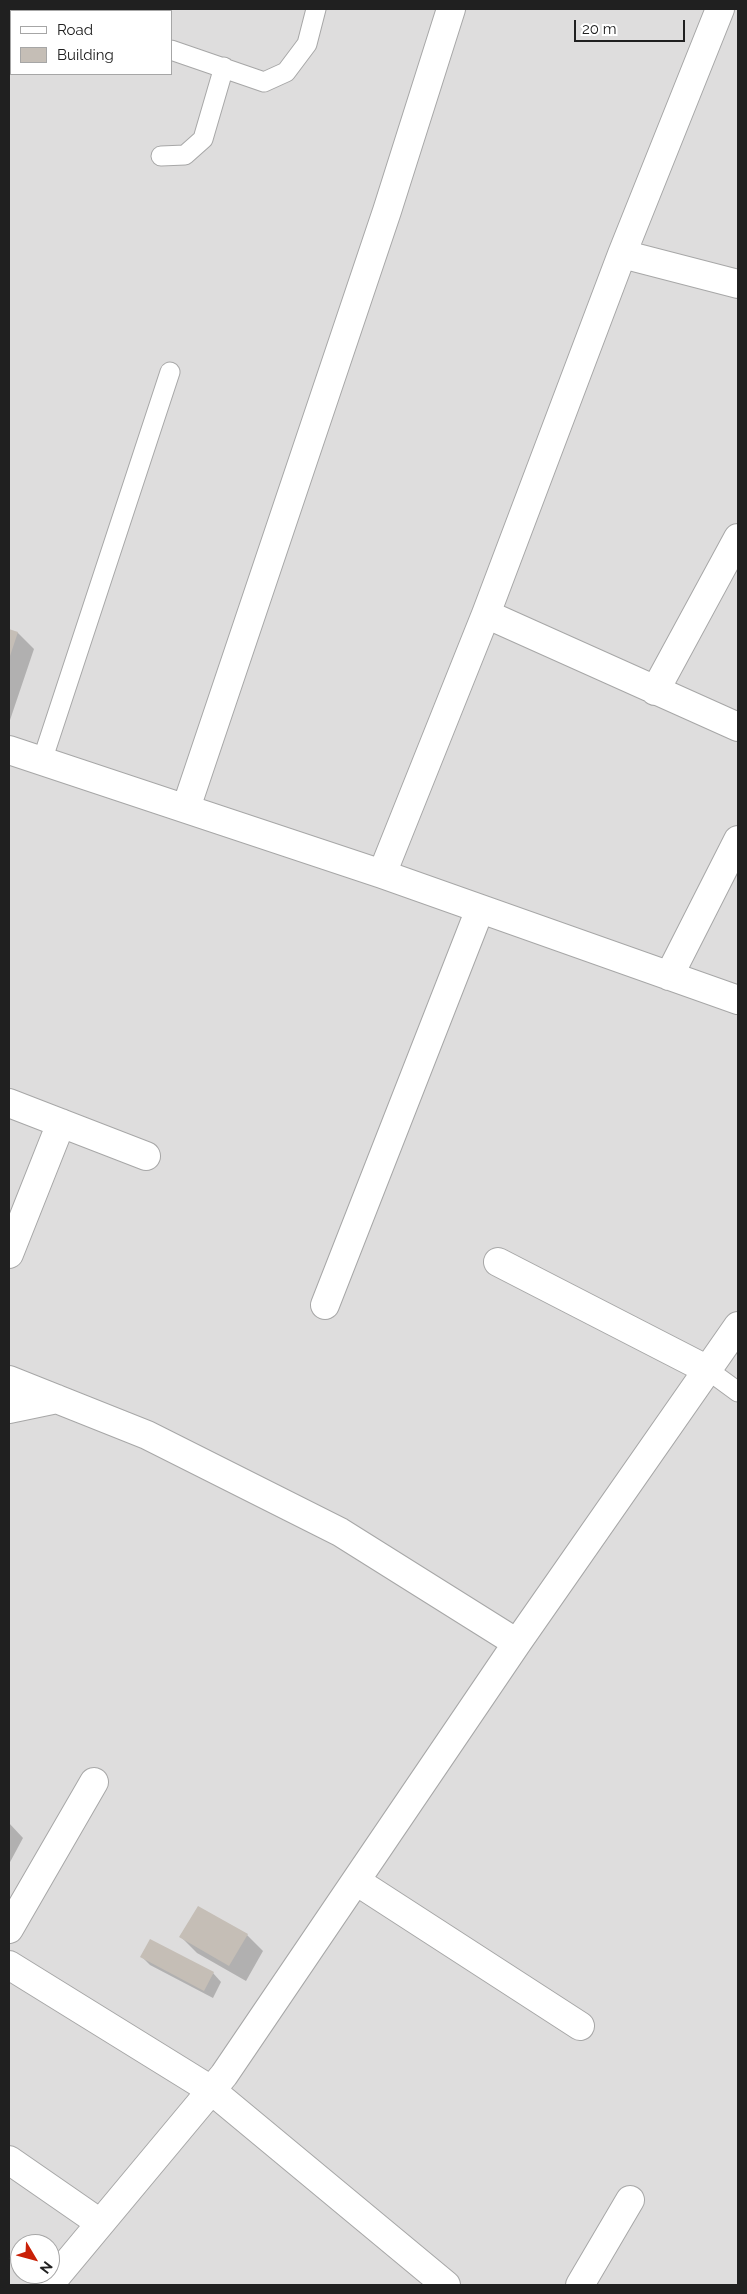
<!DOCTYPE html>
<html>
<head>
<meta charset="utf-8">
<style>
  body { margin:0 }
  #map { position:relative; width:747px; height:2294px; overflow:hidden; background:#f0eee7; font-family:Raleway,sans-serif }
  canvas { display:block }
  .frame { position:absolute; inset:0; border:10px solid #202020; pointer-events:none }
  .legend { position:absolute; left:10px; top:10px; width:162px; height:65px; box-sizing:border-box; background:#fff; border:1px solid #a6a6a6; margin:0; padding:6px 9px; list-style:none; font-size:15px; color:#202020 }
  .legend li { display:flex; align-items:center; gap:10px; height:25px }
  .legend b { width:25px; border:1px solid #a6a6a6 }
  .north { position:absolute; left:10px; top:2234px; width:50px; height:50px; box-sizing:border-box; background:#fff; border:1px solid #a6a6a6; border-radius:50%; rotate:127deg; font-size:14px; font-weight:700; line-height:20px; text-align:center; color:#202020 }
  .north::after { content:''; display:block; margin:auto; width:18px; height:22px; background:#c92007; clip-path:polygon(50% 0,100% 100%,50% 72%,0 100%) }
  .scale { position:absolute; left:574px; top:20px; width:111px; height:22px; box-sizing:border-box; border:2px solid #202020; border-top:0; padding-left:6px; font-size:15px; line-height:18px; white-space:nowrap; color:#202020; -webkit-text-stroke:4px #fff; paint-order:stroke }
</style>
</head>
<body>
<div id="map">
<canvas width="747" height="2294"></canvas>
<div class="frame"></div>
<ul class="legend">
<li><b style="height:6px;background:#fff"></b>Road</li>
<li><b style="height:14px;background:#c5beb6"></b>Building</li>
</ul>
<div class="north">N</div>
<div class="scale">20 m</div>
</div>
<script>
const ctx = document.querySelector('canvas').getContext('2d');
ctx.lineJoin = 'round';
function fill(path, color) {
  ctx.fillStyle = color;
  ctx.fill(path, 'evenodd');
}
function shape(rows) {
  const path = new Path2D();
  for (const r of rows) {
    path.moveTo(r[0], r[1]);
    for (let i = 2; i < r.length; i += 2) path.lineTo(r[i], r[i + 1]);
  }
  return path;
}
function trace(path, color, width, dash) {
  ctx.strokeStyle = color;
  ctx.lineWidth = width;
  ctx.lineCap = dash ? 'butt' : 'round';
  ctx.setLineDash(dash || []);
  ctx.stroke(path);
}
fill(shape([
  [9,9,738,9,738,2285,9,2285],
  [11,11,171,11,171,74,11,74],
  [20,2244,50,2244,50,2274,20,2274]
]), '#dedddd');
fill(shape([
  [9,630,18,633,34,649,9,723],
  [9,1823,23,1838,9,1864],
  [247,1935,263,1951,246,1981,197,1953,181,1937],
  [151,1941,213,1973,221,1982,213,1998,150,1965,142,1957]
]), '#0003');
fill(shape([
  [9,629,18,632,9,659],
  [198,1906,248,1934,229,1966,179,1937],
  [150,1939,214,1972,204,1991,140,1957]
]), '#c5beb6');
const lane = shape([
  [42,9,50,11],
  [171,50,264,82,286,72,307,44,316,9],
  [161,156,185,155,203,139,224,67],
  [42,761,170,372],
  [708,1370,738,1392]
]);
const street = shape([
  [622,254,738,284],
  [486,614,738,727],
  [655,691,738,538],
  [9,750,382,874,738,1000],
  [186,808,387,211,451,9],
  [382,874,486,614,622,254,720,9],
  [669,976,738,840],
  [9,1103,146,1156],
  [9,1254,61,1123],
  [498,1262,708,1370],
  [325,1305,480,909],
  [9,1380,147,1435,340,1532,517,1643],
  [9,1409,57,1399],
  [356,1881,580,2026],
  [9,1929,94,1782],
  [9,1965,211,2090,446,2285],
  [9,2160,100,2223],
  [49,2285,224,2075,517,1643,738,1326],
  [580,2285,630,2200]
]);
trace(lane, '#a7a7a7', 21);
trace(street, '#a7a7a7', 30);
trace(lane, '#fff', 19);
trace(street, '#fff', 28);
</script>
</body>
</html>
